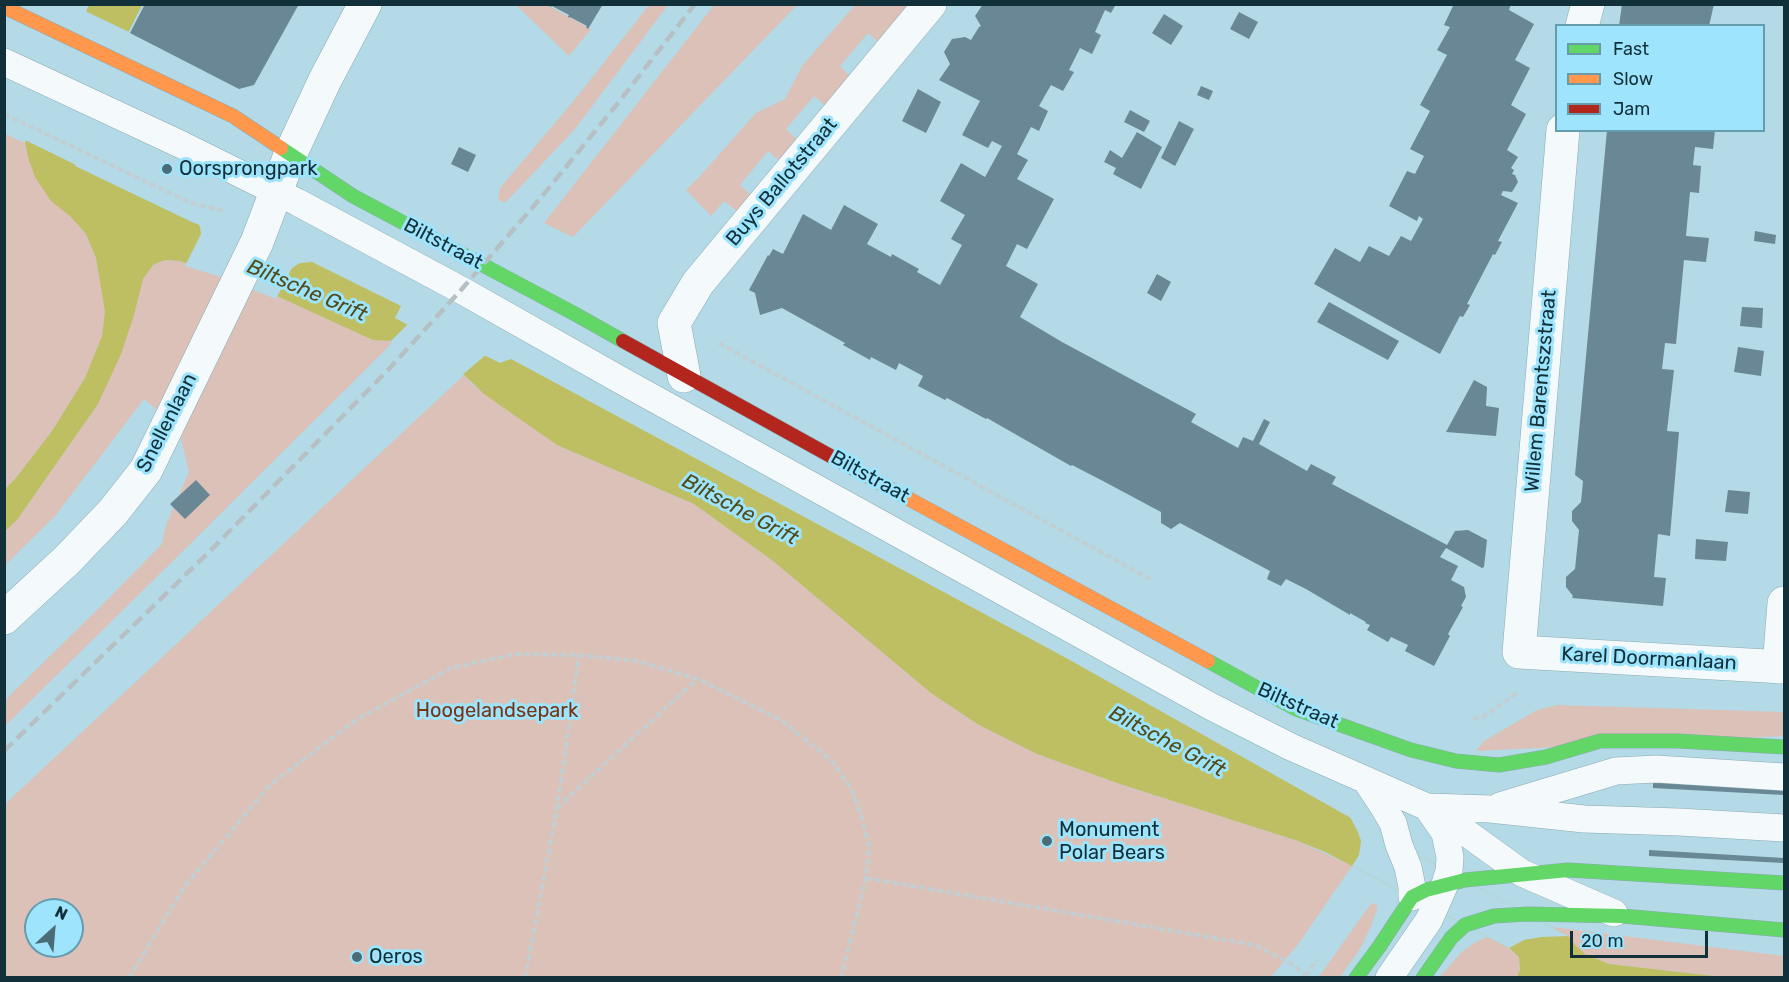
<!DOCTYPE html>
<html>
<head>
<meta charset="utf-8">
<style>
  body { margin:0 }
  #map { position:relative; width:1789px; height:982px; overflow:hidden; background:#b3dae6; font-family:Rubik,sans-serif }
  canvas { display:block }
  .frame { position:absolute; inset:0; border:6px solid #123039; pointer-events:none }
  .legend { position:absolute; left:1555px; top:24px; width:210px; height:108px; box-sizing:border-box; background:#9de4fc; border:2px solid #659cae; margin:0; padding:8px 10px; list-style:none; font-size:18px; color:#123039 }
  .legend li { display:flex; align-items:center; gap:12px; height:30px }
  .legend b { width:30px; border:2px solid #659cae }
  .north { position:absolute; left:24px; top:898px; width:60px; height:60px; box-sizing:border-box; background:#9de4fc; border:2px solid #659cae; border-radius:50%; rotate:26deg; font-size:16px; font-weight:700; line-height:24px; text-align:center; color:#123039 }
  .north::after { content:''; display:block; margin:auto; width:21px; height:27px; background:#4a6c76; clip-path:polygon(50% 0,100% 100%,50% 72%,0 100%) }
  .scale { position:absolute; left:1570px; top:931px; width:138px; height:27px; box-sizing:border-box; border:3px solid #123039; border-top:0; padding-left:8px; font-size:18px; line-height:21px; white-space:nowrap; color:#123039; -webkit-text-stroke:4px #9de4fc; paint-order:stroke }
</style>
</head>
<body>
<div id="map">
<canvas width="1789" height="982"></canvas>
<div class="frame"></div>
<ul class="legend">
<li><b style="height:8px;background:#63d668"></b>Fast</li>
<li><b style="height:8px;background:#ff974d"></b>Slow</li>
<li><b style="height:8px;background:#b3261e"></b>Jam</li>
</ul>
<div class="north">N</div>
<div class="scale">20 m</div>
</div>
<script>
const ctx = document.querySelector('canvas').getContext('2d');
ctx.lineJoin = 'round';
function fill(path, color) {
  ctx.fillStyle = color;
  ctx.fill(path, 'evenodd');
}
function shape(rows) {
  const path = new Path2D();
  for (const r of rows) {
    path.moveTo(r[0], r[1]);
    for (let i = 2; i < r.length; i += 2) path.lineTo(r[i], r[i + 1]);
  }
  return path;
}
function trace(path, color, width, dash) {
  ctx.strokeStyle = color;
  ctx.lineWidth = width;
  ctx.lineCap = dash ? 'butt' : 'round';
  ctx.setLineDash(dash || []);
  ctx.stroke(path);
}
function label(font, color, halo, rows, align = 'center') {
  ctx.font = font + ' Rubik,sans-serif';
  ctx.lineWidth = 6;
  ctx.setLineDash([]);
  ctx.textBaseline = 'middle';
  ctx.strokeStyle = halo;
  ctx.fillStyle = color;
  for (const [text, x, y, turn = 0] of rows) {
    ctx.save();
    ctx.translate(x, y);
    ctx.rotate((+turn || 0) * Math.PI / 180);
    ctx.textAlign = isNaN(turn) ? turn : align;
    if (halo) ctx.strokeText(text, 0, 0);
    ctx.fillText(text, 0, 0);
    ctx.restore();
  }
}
fill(shape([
  [516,5,547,5,591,29,569,56],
  [649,5,668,5,575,129,505,203,498,199,500,188,576,98],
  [714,5,797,5,573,237,544,223],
  [855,5,912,5,881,44,868,33,840,66,852,78,827,107,814,96,786,129,798,141,782,163,768,151,740,185,753,197,738,212,724,201,711,216,686,190,700,176,756,113,785,99,802,66],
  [5,134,25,143,28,157,70,216,86,234,96,258,105,312,102,336,85,378,52,431,15,479,5,489],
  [165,260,180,261,219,274,279,297,373,339,394,341,177,557,5,726,5,700,99,608,162,544,166,525,189,472,178,427,144,399,55,516,5,565,5,531,17,520,98,404,134,315,143,279,153,265],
  [464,375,473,385,557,445,694,504,773,561,931,693,979,725,1037,754,1120,784,1298,841,1352,866,1299,943,1271,977,5,978,5,804],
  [36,910,72,910,72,946,36,946],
  [1557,705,1784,712,1784,736,1476,751,1484,741,1537,710],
  [1374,903,1377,905,1377,909,1371,926,1360,949,1340,977,1318,978,1370,905],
  [1552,927,1784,956,1784,977,1722,977,1609,964,1585,954,1574,945,1568,936],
  [1487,937,1509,948,1519,957,1520,970,1517,977,1439,978,1462,952,1474,943]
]), '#dbc1b7');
fill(shape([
  [89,5,142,5,129,31,75,166,194,223,312,262,401,306,395,318,408,325,414,320,500,363,511,359,1068,659,1399,845,1568,936,1575,945,1585,954,1609,964,1722,977,1517,977,1520,970,1519,957,1509,948,1325,852,1298,841,1120,784,1037,754,979,725,931,693,773,561,694,504,557,445,484,394,464,375,394,341,373,340,279,297,219,274,180,261,165,260,153,265,143,279,134,315,121,354,98,404,17,520,5,531,5,489,15,479,52,431,85,378,102,336,105,312,96,258,86,234,70,216,51,201,35,177,28,157,25,143]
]), '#bebe63');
fill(shape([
  [83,10,129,32,76,165,25,140],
  [197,222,312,262,300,263,292,268,276,299,218,276,185,266,201,234,200,227],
  [415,317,444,331,488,353,460,377,390,342],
  [1350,817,1399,845,1568,936,1542,937,1524,940,1509,948,1352,866,1359,855,1361,841,1358,832]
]), '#b3dae6');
fill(shape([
  [145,4,299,4,254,85,239,89,130,33],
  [549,4,603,4,588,29,586,27,587,26,570,17,570,18,568,17,569,15,552,6,551,7,549,6],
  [983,4,1116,4,1111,13,1105,10,1095,32,1101,35,1092,54,1080,48,1069,70,1074,72,1063,91,1051,85,1039,106,1048,111,1039,131,1031,127,1017,154,1028,160,1017,179,1054,199,1027,249,1017,244,1006,266,1038,284,1020,317,1062,342,1196,414,1191,422,1238,448,1243,437,1253,441,1264,419,1270,422,1259,444,1307,471,1311,464,1336,477,1332,484,1447,545,1455,531,1468,530,1487,540,1484,567,1482,568,1446,548,1440,557,1458,566,1451,580,1464,587,1466,597,1461,606,1463,607,1448,634,1450,636,1434,666,1405,651,1408,645,1391,637,1388,642,1367,630,1370,625,1365,623,1366,622,1350,613,1350,615,1306,589,1286,579,1281,586,1267,579,1270,571,1180,523,1171,529,1161,523,1161,512,1103,481,1072,465,1071,466,987,418,986,419,947,398,945,400,918,386,923,376,899,363,896,370,871,357,870,360,843,345,845,343,782,308,760,315,755,293,749,290,768,255,769,256,773,249,783,254,803,214,831,230,844,205,878,224,867,244,891,257,892,254,919,269,917,272,940,285,962,245,951,239,965,215,940,201,961,163,985,177,1002,146,992,141,988,148,962,135,980,101,939,80,950,64,944,52,952,39,965,37,971,40,979,27,981,26,975,16],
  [1454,4,1511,4,1509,10,1534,24,1515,60,1530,68,1511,105,1526,114,1507,150,1518,157,1511,168,1514,170,1512,174,1515,175,1518,182,1512,192,1503,191,1501,195,1518,203,1498,241,1502,242,1495,255,1493,254,1467,304,1470,305,1463,317,1460,316,1440,354,1314,284,1335,248,1360,262,1369,246,1389,256,1401,236,1411,241,1423,219,1419,216,1417,221,1389,206,1407,171,1415,174,1424,156,1410,149,1430,111,1420,105,1447,55,1437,50,1450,27,1444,25],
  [1622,4,1714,4,1709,26,1619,26],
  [1239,12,1258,22,1249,39,1230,29],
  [1164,14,1183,26,1171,45,1152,33],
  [1201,86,1213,91,1209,100,1197,95],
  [918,89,941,102,926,133,902,121],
  [1130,110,1150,121,1144,132,1124,122],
  [1179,121,1194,129,1175,166,1161,158],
  [1607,130,1715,130,1713,149,1695,147,1693,165,1701,166,1699,193,1690,192,1686,236,1709,238,1706,262,1684,260,1676,344,1665,343,1662,369,1674,370,1667,431,1679,432,1670,536,1658,534,1654,577,1666,578,1663,606,1572,598,1573,596,1566,587,1566,577,1575,569,1579,530,1572,521,1572,511,1581,502,1583,481,1575,475],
  [1137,132,1162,147,1141,189,1113,174,1116,168,1104,162,1110,150,1122,158],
  [459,147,476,155,468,172,451,164],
  [1755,231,1776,235,1775,244,1754,241],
  [1157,274,1171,282,1161,301,1147,293],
  [1329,302,1399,341,1388,360,1317,322],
  [1742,307,1763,308,1762,328,1740,326],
  [1738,347,1764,351,1761,376,1734,372],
  [1474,380,1487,387,1486,406,1499,408,1496,436,1446,432],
  [196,480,210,495,185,519,170,504],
  [1728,490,1750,492,1748,514,1725,512],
  [1696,539,1728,542,1726,561,1695,559],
  [1653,782,1784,790,1784,795,1653,788],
  [1649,850,1784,858,1784,863,1649,856]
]), '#698794');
const lane = shape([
  [4,62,182,145,297,202,461,290,624,382,1212,707,1291,747,1427,807,1461,829,1522,873,1614,913],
  [1366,780,1383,806,1393,823,1399,845,1408,867,1412,887,1412,897],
  [1500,806,1616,771,1656,769,1784,777],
  [1428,807,1490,809,1584,819,1679,822,1784,828],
  [1389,978,1429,920,1445,884,1449,871,1450,857,1445,833,1429,810]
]);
const street = shape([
  [1582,26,1588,4],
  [1563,130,1519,652,1784,667],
  [684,376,674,323,698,283,930,4],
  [4,618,67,560,113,512,146,470,257,242,290,155,325,80,365,4],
  [1779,667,1784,603]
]);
const fast = shape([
  [281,148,353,196,575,314,623,341],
  [1208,661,1296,709,1411,750,1456,761,1499,765,1546,757,1600,741,1678,741,1784,747],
  [1356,978,1379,947,1412,897,1426,890,1465,880,1568,870,1784,883],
  [1423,978,1451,938,1465,925,1494,916,1528,914,1622,916,1784,930]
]);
const slow = shape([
  [4,7,233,116,281,148],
  [863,474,1208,661]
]);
const jam = shape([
  [623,341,863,474]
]);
trace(lane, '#8baab3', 28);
trace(street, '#8baab3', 34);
trace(fast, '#8baab3', 15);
trace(slow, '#8baab3', 15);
trace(jam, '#8baab3', 15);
trace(shape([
  [4,114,191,203,225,211],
  [719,343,1152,580],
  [1473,719,1483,717,1517,693],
  [557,808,697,679],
  [866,878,1255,945,1290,963,1306,975],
  [1306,976,1317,960],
  [129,978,184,887,270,785,356,720,451,668,516,654,579,655,637,661,698,679,781,720,831,760,851,788,861,815,869,846,866,878,841,978],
  [525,978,557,808,579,655]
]), '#c2ced2', 4, [6, 3]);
trace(lane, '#f4f9fb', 27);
trace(street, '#f4f9fb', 33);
trace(fast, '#63d668', 14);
trace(slow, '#ff974d', 14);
trace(jam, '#b3261e', 14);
trace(shape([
  [4,751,208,553,388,370,461,290,539,200,618,103,695,4]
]), '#b6c0c4', 4.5, [12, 6]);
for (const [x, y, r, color] of [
  [167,169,6,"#4a6c76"],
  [1047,841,6,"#4a6c76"],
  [357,957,6,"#4a6c76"]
]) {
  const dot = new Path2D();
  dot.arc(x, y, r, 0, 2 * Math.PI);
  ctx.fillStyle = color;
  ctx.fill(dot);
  trace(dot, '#9de4fc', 2);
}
label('20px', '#123039', '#9de4fc', [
  ["Oorsprongpark",179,169],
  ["Monument",1059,830],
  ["Polar Bears",1059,853],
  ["Oeros",369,957]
], 'left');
label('20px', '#123039', '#9de4fc', [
  ["Buys Ballotstraat",782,182,-50],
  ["Biltstraat",443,244,28],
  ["Willem Barentszstraat",1541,391,-85],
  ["Snellenlaan",167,423,-63],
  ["Biltstraat",870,477,29],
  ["Karel Doormanlaan",1649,659,3],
  ["Biltstraat",1298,706,24]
]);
label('20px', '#793316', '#9de4fc', [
  ["Hoogelandsepark",497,711]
]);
label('italic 21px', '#524b18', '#9de4fc', [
  ["Biltsche Grift",307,291,23],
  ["Biltsche Grift",740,510,28],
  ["Biltsche Grift",1167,742,28]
]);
</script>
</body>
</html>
